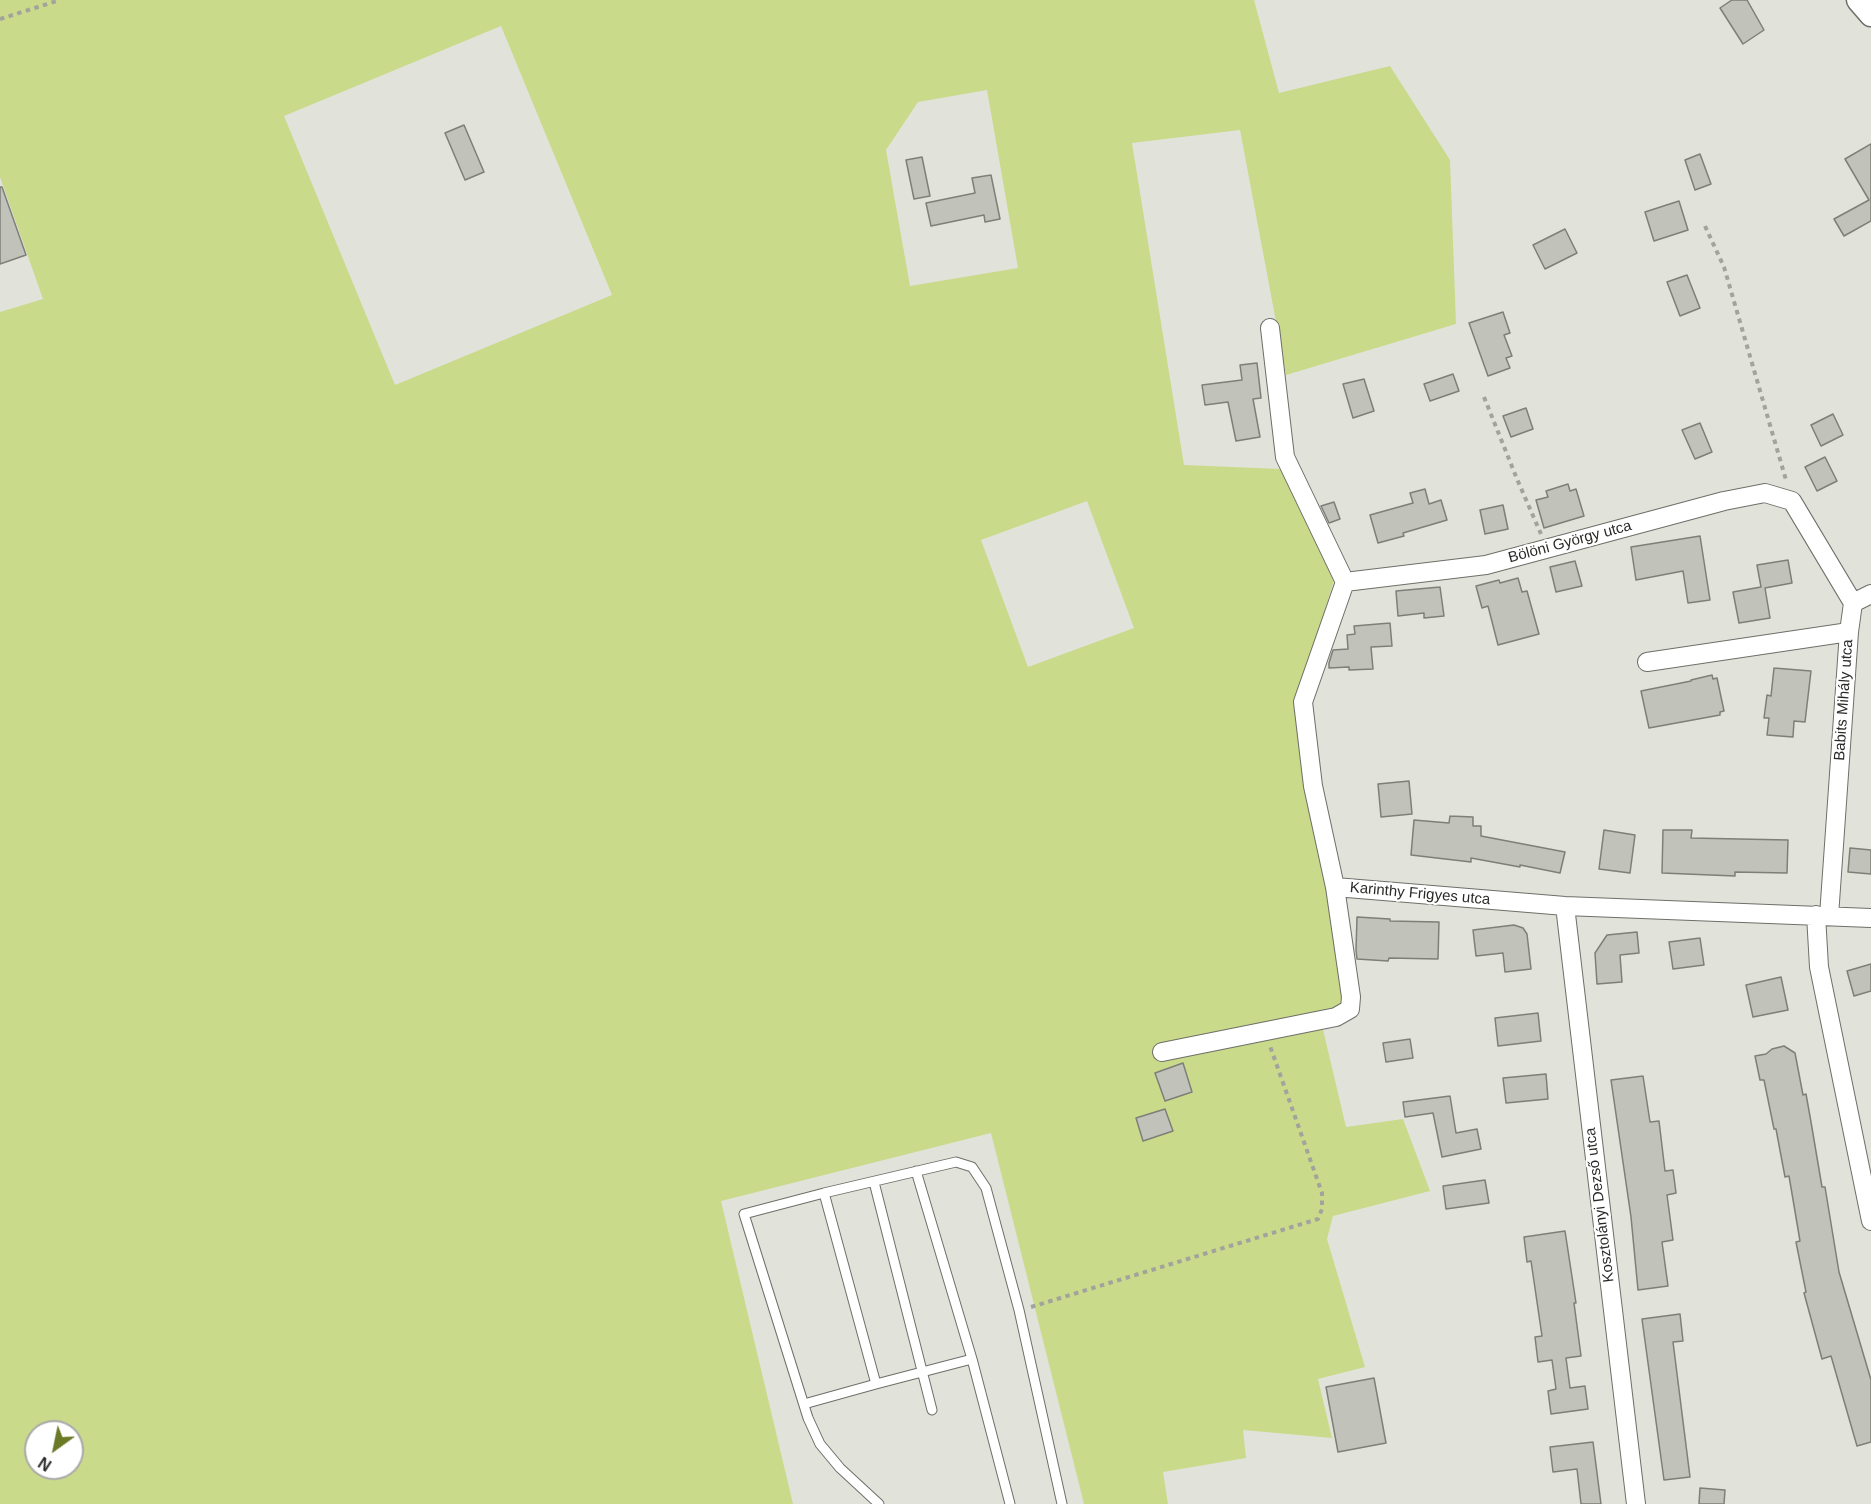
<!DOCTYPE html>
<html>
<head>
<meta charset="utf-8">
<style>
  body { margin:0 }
  #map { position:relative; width:1871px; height:1504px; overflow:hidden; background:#e1e3db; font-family:Helvetica,sans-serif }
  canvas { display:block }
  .north { position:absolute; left:24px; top:1420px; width:60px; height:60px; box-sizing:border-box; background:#fff; border:2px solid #aaaaa9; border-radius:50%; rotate:213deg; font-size:16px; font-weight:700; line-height:24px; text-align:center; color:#2a2b28 }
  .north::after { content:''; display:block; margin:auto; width:21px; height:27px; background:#6b7a27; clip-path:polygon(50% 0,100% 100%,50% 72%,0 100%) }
</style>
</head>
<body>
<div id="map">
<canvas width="1871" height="1504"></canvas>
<div class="north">N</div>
</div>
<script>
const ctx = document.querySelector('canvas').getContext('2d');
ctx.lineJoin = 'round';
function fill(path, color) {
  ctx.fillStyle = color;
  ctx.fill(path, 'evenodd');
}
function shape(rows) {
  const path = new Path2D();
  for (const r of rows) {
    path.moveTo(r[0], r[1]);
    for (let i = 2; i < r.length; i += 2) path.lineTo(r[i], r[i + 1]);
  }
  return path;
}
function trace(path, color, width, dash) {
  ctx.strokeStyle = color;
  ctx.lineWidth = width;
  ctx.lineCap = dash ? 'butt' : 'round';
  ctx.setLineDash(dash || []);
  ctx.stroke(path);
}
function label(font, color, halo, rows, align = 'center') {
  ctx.font = font + ' Helvetica,sans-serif';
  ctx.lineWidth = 4.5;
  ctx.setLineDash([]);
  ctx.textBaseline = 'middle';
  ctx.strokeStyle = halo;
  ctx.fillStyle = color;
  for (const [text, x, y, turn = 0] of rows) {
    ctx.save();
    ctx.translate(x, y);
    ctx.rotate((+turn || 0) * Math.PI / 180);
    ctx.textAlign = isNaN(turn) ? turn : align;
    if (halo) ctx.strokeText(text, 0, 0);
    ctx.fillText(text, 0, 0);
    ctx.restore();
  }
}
fill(shape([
  [0,0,1254,0,1279,93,1390,66,1450,160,1456,324,1286,375,1240,130,1132,143,1184,465,1281,469,1334,580,1296,708,1345,999,1321,1021,1346,1127,1403,1119,1430,1191,1333,1216,1327,1239,1365,1367,1318,1379,1332,1438,1243,1430,1246,1458,1163,1472,1168,1504,1084,1504,991,1133,721,1201,793,1504,0,1504,0,312,43,299,0,177],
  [501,26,612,295,395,385,284,116],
  [987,90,1018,268,910,286,886,150,918,102],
  [1087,501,1134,628,1028,667,981,540],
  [36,1432,72,1432,72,1468,36,1468]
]), '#c9da8a');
const building = shape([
  [1732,0,1747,0,1764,30,1743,44,1720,8,1732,0],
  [464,125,484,172,465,180,445,133,464,125],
  [1871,144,1871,221,1844,236,1834,219,1869,200,1845,159,1871,144],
  [1700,154,1711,184,1695,190,1685,160,1700,154],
  [922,157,930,196,914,199,906,160,922,157],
  [991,175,1000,219,985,222,984,215,931,226,926,203,975,193,972,178,991,175],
  [0,187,2,187,26,255,0,264,0,187],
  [1679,201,1688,230,1654,241,1645,212,1679,201],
  [1565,229,1577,253,1545,269,1533,245,1565,229],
  [1687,275,1700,308,1680,316,1667,282,1687,275],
  [1503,312,1510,333,1504,335,1512,356,1506,358,1510,368,1488,376,1469,323,1503,312],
  [1257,363,1261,398,1253,399,1260,437,1236,441,1228,402,1205,405,1202,385,1242,380,1240,365,1257,363],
  [1453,374,1459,391,1430,401,1424,384,1453,374],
  [1364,379,1374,411,1353,418,1343,384,1364,379],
  [1526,408,1533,429,1511,437,1503,416,1526,408],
  [1833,414,1843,435,1821,446,1811,425,1833,414],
  [1700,423,1712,452,1695,459,1682,430,1700,423],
  [1825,457,1837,481,1817,491,1805,467,1825,457],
  [1568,484,1570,491,1576,489,1584,516,1544,528,1536,500,1548,497,1546,491,1568,484],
  [1425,489,1429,504,1441,500,1447,520,1403,533,1404,536,1378,543,1370,515,1413,503,1410,493,1425,489],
  [1334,502,1340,519,1329,523,1321,506,1334,502],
  [1503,505,1508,529,1485,534,1480,510,1503,505],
  [1700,536,1710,600,1688,603,1683,571,1636,580,1631,547,1700,536],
  [1788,560,1792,583,1765,588,1770,618,1739,623,1733,592,1761,587,1757,565,1788,560],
  [1575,561,1582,586,1556,592,1550,567,1575,561],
  [1518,578,1522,592,1527,591,1539,634,1498,645,1488,606,1482,608,1476,586,1499,580,1500,583,1518,578],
  [1440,587,1444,616,1424,618,1424,613,1398,616,1396,591,1440,587],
  [1390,623,1392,646,1371,647,1373,669,1349,670,1349,667,1329,668,1329,663,1333,650,1348,649,1347,635,1355,634,1354,626,1390,623],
  [1774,668,1811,671,1805,722,1794,721,1793,737,1767,735,1769,718,1764,718,1767,695,1771,696,1774,668],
  [1712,675,1713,679,1717,678,1724,711,1720,712,1720,715,1649,728,1641,691,1691,681,1691,680,1712,675],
  [1409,781,1412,814,1381,817,1378,784,1409,781],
  [1450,816,1473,817,1473,826,1481,826,1481,836,1565,852,1560,873,1520,865,1520,867,1471,858,1471,862,1411,855,1414,820,1449,823,1450,816],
  [1604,830,1635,835,1630,873,1599,869,1604,830],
  [1663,830,1692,830,1691,838,1788,840,1787,873,1735,872,1735,876,1662,873,1663,830],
  [1850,848,1871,850,1871,874,1848,872,1850,848],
  [1357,917,1390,919,1390,921,1439,922,1438,959,1389,958,1388,961,1357,959,1356,950,1357,917],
  [1514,925,1523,928,1527,934,1531,969,1505,972,1503,953,1476,956,1473,930,1514,925],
  [1637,932,1639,953,1620,955,1622,982,1597,984,1595,953,1607,935,1637,932],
  [1700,938,1704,965,1673,969,1669,942,1700,938],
  [1871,964,1871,991,1854,996,1847,971,1871,964],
  [1781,977,1788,1010,1753,1017,1746,985,1781,977],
  [1538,1013,1541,1041,1498,1046,1495,1018,1538,1013],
  [1410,1039,1413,1058,1386,1062,1383,1043,1410,1039],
  [1784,1046,1795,1053,1803,1095,1806,1094,1811,1122,1822,1187,1825,1187,1839,1272,1871,1380,1871,1442,1857,1446,1831,1356,1822,1359,1804,1293,1806,1292,1796,1242,1800,1241,1789,1176,1785,1177,1776,1129,1774,1129,1764,1080,1760,1080,1755,1056,1766,1054,1772,1049,1784,1046],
  [1183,1063,1192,1092,1165,1101,1155,1073,1183,1063],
  [1546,1074,1548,1099,1506,1103,1503,1078,1546,1074],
  [1643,1076,1650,1122,1659,1121,1665,1171,1673,1170,1676,1193,1667,1195,1673,1240,1662,1242,1668,1286,1638,1290,1631,1217,1611,1080,1643,1076],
  [1450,1096,1456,1133,1477,1129,1481,1149,1442,1157,1433,1113,1405,1117,1403,1102,1450,1096],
  [1165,1109,1173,1131,1143,1141,1136,1118,1165,1109],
  [1485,1180,1489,1203,1446,1209,1443,1186,1485,1180],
  [1565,1231,1576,1303,1574,1303,1581,1356,1566,1358,1570,1388,1585,1386,1588,1409,1551,1414,1548,1391,1556,1389,1552,1360,1538,1362,1535,1337,1542,1336,1531,1261,1527,1262,1524,1237,1565,1231],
  [1680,1314,1683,1341,1673,1342,1690,1477,1664,1480,1642,1319,1680,1314],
  [1374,1378,1386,1443,1338,1452,1326,1387,1374,1378],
  [1593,1442,1601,1504,1581,1504,1577,1469,1553,1472,1550,1447,1593,1442],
  [1700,1488,1725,1490,1724,1504,1699,1504,1700,1488]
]);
fill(building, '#c1c3bb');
trace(building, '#7d7f78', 1.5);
const service = shape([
  [916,1171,972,1359,1010,1504],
  [874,1182,932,1410],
  [824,1193,876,1384],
  [804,1404,876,1384,972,1359],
  [879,1504,840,1468,820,1444,808,1418,744,1214,824,1193,956,1162,972,1167,986,1188,1019,1310,1062,1504]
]);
const minor = shape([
  [1270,328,1285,457,1345,582,1303,702,1313,786,1335,887,1565,906,1871,918],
  [1345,582,1486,565,1724,501,1765,493,1792,501,1853,603,1849,632,1829,916],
  [1853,603,1871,594],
  [1647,662,1849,632],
  [1565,906,1636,1504],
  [1816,915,1819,967,1871,1221],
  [1162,1052,1336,1017,1350,1009,1351,997,1335,887]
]);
const tertiary = shape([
  [1858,0,1871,15]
]);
trace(service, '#6d6f68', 11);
trace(minor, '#6d6f68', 20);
trace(tertiary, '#6d6f68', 25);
trace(shape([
  [0,19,60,0],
  [1705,226,1724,267,1786,480],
  [1484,397,1517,479,1541,534],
  [1031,1307,1318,1219,1322,1209,1322,1193,1270,1046]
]), '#a1a39c', 4, [4.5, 4.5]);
trace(service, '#fff', 9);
trace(minor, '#fff', 18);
trace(tertiary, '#fff', 22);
label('15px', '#2a2b28', '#fff', [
  ["Bölöni György utca",1570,542,-15],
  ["Babits Mihály utca",1844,700,-86],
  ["Karinthy Frigyes utca",1420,894,5],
  ["Kosztolányi Dezső utca",1600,1205,-97]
]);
</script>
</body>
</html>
